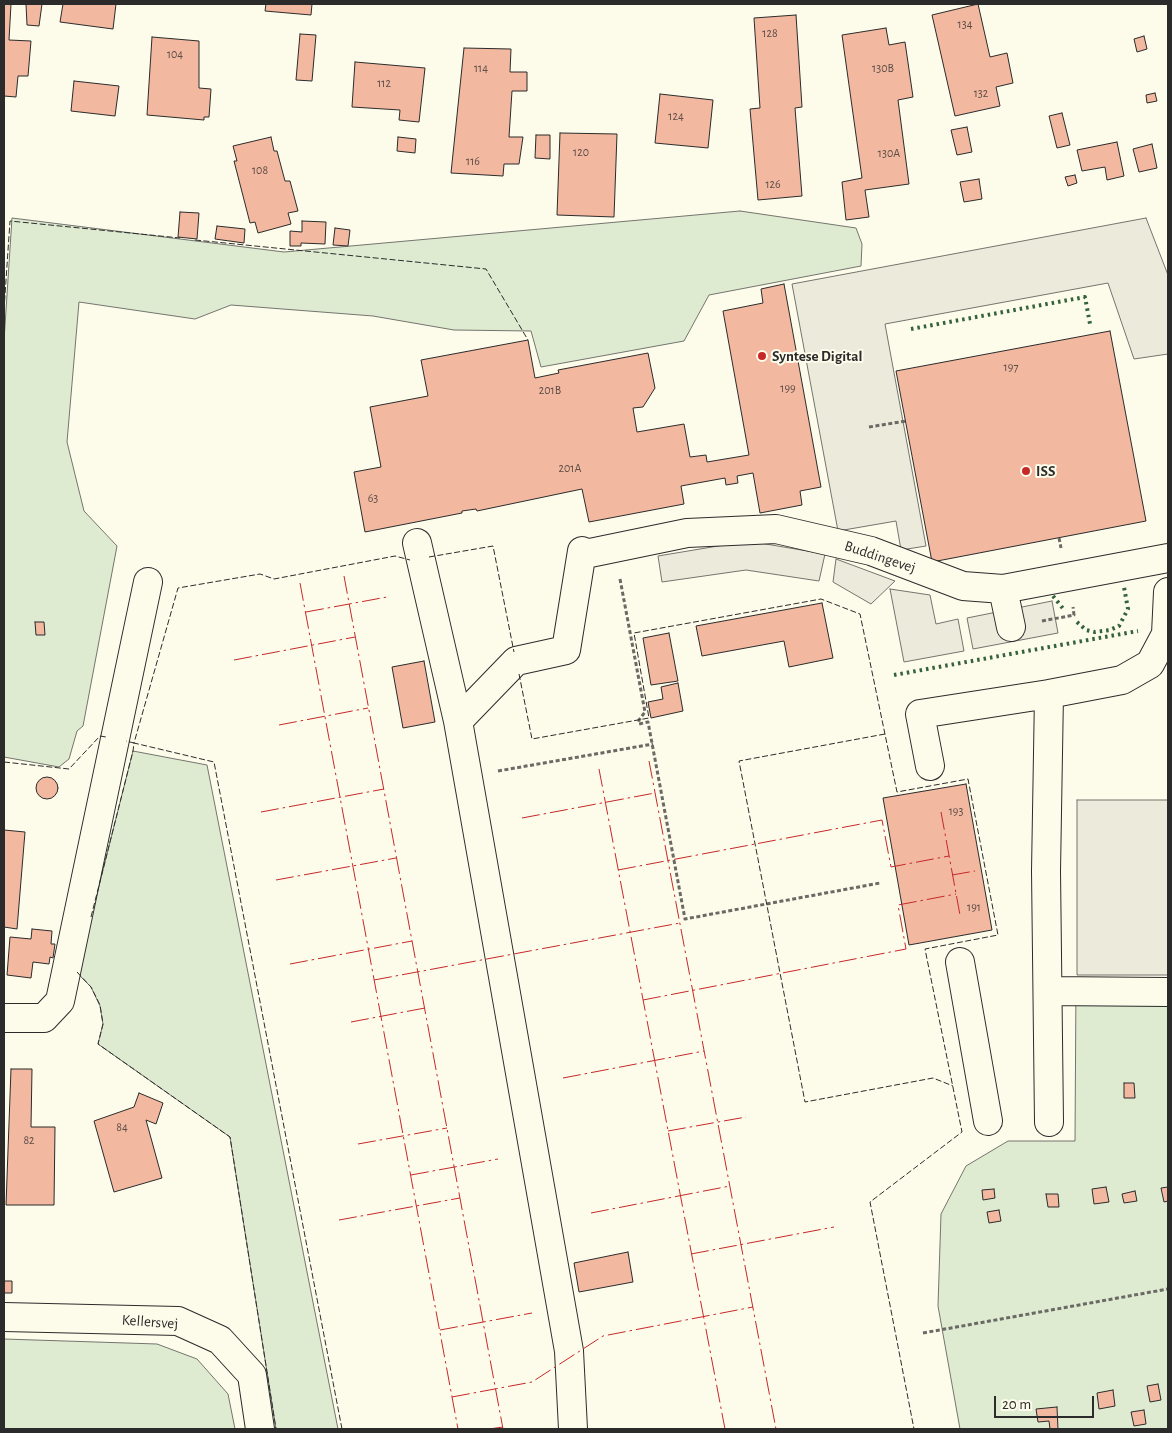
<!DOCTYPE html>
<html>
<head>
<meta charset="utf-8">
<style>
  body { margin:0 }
  #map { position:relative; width:1172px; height:1433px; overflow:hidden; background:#fdfbea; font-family:"Alegreya Sans",sans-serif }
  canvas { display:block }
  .frame { position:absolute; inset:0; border:5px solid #2b2b2b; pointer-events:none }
  .scale { position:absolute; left:994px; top:1396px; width:100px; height:22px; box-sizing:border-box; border:2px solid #2b2b2b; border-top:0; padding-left:6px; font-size:15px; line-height:18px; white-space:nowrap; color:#2b2b2b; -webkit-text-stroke:4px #fdfbea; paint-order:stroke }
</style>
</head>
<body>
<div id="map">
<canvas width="1172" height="1433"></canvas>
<div class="frame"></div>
<div class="scale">20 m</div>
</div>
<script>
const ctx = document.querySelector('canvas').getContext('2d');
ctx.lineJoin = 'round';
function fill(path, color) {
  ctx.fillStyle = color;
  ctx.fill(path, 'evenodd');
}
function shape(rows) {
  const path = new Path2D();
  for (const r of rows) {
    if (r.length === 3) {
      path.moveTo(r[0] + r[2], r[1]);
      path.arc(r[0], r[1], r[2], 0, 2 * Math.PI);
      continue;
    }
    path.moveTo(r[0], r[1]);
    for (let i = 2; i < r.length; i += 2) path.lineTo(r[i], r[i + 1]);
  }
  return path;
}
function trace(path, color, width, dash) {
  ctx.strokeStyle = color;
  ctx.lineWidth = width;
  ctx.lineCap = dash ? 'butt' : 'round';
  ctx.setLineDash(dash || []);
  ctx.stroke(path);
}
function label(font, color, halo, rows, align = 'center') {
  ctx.font = font + ' "Alegreya Sans",sans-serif';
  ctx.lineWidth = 4;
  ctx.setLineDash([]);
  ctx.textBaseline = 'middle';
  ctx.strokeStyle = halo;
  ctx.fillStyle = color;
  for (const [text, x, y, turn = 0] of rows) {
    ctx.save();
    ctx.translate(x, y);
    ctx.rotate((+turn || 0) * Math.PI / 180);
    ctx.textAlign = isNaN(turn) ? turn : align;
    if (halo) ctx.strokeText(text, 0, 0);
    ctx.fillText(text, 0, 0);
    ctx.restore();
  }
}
const green = shape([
  [740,211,856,228,862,244,861,266,709,295,684,341,541,367,531,331,454,330,373,316,231,305,195,319,79,302,67,442,84,511,117,546,83,726,77,731,69,759,59,767,4,757,4,341,12,218,284,252,740,211],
  [133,751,207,765,338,1429,276,1429,230,1137,98,1044,103,1024,100,1006,91,987,77,973,133,751],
  [1076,982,1168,983,1168,1429,960,1429,938,1306,941,1214,966,1166,1008,1141,1075,1141,1076,982],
  [4,1339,157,1344,197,1359,228,1394,235,1429,4,1429,4,1339]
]);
fill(green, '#deebd1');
trace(green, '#74746e', 1);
const parking = shape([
  [1146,218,1168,275,1168,354,1134,359,1108,283,885,324,926,546,901,550,896,521,838,531,792,284,1146,218],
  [748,541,825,554,819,581,746,570,662,582,658,556,748,541],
  [836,559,895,581,871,604,833,582,836,559],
  [890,589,930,595,936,624,958,619,964,651,904,662,890,589],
  [1052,601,1058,633,973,649,967,618,1052,601],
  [1077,800,1168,800,1168,975,1077,975,1077,800]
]);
fill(parking, '#eceadb');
trace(parking, '#74746e', 1);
const building = shape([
  [4,4,11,4,9,40,31,41,28,76,18,76,16,97,4,96,4,4],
  [26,4,42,4,39,26,27,25,26,4],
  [63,4,116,4,113,29,60,22,63,4],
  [266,4,312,4,311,15,265,11,266,4],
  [978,4,990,57,1007,53,1013,83,996,87,1000,106,955,116,932,15,978,4],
  [796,15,802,107,795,108,802,196,758,200,750,109,760,108,754,18,796,15],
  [886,28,889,45,905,42,913,97,898,100,909,184,865,190,869,217,846,220,842,182,862,178,842,35,886,28],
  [300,34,316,35,312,81,296,80,300,34],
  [1144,36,1147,49,1137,52,1134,39,1144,36],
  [152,37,199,41,199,88,211,89,209,117,204,117,204,120,147,115,152,37],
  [464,48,511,49,510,72,527,72,527,91,512,91,509,137,523,137,519,164,504,164,503,176,451,173,464,48],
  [355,62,425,68,419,122,399,120,400,110,352,107,355,62],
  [74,81,119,86,115,116,71,111,74,81],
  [1155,93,1157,101,1147,103,1146,95,1155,93],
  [660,94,713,100,708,148,655,143,660,94],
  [1062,113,1070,145,1057,148,1049,116,1062,113],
  [967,127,972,152,957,155,951,130,967,127],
  [560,133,617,134,614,217,557,215,560,133],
  [536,135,550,135,550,159,535,158,536,135],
  [271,137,274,151,277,151,285,181,290,181,298,211,288,213,291,224,258,233,255,222,250,223,234,161,237,161,233,146,271,137],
  [398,137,416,139,415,153,397,151,398,137],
  [1117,142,1124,176,1107,180,1105,167,1082,171,1077,150,1117,142],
  [1152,144,1157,168,1139,172,1133,149,1152,144],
  [1075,175,1077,183,1068,186,1065,177,1075,175],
  [979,179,982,199,964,202,960,182,979,179],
  [180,212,199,213,197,239,178,237,180,212],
  [302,221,326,222,325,244,301,243,301,246,290,246,290,231,302,232,302,221],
  [217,226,245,229,244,243,215,239,217,226],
  [335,228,350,230,348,246,333,245,335,228],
  [784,284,821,487,800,491,802,505,760,513,753,473,737,476,738,483,726,485,725,478,681,486,684,504,589,522,582,489,477,511,476,509,462,511,462,513,365,532,354,472,381,467,370,407,428,396,421,360,528,340,535,378,559,373,558,370,648,353,655,388,643,407,633,408,637,432,684,424,690,457,706,455,707,462,749,455,723,311,763,303,761,289,784,284],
  [1110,331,1146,521,932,562,896,371,1110,331],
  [822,603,833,658,789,667,784,641,702,656,696,626,822,603],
  [35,622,44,622,45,635,36,635,35,622],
  [669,633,678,681,651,685,643,638,669,633],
  [424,661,435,722,403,728,392,667,424,661],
  [678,683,683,711,651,718,648,702,663,699,661,687,678,683],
  [47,788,11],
  [966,784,992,930,909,945,883,798,966,784],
  [4,830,25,832,17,929,4,927,4,830],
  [32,929,52,931,51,944,55,944,53,958,50,957,49,964,33,962,31,978,7,975,10,937,31,939,32,929],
  [11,1069,32,1069,31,1127,55,1127,54,1205,6,1205,11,1069],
  [1124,1083,1134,1083,1135,1098,1124,1098,1124,1083],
  [139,1093,163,1103,156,1124,146,1120,162,1178,114,1192,94,1121,134,1107,139,1093],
  [1106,1187,1109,1202,1094,1204,1092,1189,1106,1187],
  [1168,1187,1168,1201,1164,1202,1161,1188,1168,1187],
  [994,1189,995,1198,983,1200,982,1190,994,1189],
  [1135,1191,1137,1201,1124,1203,1122,1194,1135,1191],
  [1046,1194,1058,1194,1059,1207,1048,1207,1046,1194],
  [999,1210,1001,1221,989,1223,987,1212,999,1210],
  [628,1252,633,1282,579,1292,574,1263,628,1252],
  [4,1281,12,1281,12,1293,4,1293,4,1281],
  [1158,1384,1161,1400,1150,1402,1147,1386,1158,1384],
  [1113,1390,1115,1406,1099,1409,1097,1393,1113,1390],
  [1057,1407,1058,1429,1050,1429,1049,1421,1038,1422,1036,1409,1057,1407],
  [1144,1410,1146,1424,1134,1426,1131,1412,1144,1410]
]);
fill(building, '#f2b8a0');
trace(building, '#2b2b2b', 1);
const minor = shape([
  [417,543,458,721],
  [590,553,687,533,776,529,871,551,963,586,1003,589,1168,558],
  [1003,589,1011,627],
  [1049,694,1046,871,1049,1122],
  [930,766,920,714,1049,694,1122,680,1150,664,1166,634,1168,592],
  [960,962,988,1121],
  [1048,991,1168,992],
  [4,1018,44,1018,60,1001,148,582],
  [4,1317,178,1321,220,1340,252,1375,260,1429],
  [573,1429,569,1351,458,721,516,661,566,650,582,551]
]);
trace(minor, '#2b2b2b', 30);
trace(shape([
  [869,427,906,421],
  [1059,538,1061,548],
  [620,579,645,712,639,720,639,724,648,722,685,919,880,883],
  [1042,621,1074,615,1073,607],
  [498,771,653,744],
  [923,1333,1168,1289]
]), '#6a6964', 3, [4, 2.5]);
trace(minor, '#fdfbea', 28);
trace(shape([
  [911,329,1085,297,1090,324],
  [1053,596,1065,611],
  [1077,622,1086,630,1095,632,1110,630,1119,626,1128,609,1124,587],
  [894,675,1138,631]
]), '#34623c', 4, [2.5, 4]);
trace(shape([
  [195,240,486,269,528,340],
  [4,310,10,221,180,238],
  [429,557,493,546,514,652],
  [519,674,532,739,649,718,634,633,821,599,860,614,897,792,968,779,998,935,925,949,962,1132,870,1202,914,1429],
  [885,734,739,761,805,1102,933,1078,953,1086],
  [4,762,69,769,100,736,106,737],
  [91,917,133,751,134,743,126,741],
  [77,972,91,987,100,1005,103,1024,98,1044,230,1137,276,1429],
  [342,1429,214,762,134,743,178,588,260,574,274,579,395,556,410,560]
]), '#2b2b2b', 1, [6, 2.5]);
trace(shape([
  [344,576,503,1429],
  [300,583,458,1429],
  [306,612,387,597],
  [234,660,355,637],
  [279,725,368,708],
  [649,761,776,1429],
  [599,769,725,1429],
  [261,812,384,789],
  [941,812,960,915],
  [522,818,655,793],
  [618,870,882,820,891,867,949,856],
  [952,875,975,871],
  [276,880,396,858],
  [290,964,412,941],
  [374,980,680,923],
  [643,1000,906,949,898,905,956,894],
  [351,1022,425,1008],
  [563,1078,704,1051],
  [668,1131,746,1117],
  [358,1144,447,1128],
  [411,1175,498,1159],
  [591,1213,730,1186],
  [339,1220,460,1198],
  [691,1254,834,1227],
  [440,1330,532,1313],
  [452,1397,532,1382,603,1336,753,1307],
  [489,1429,503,1427]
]), '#c62828', 1, [18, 4, 2.5, 4]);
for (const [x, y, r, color] of [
  [762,356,5,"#c62828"],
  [1026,471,5,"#c62828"]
]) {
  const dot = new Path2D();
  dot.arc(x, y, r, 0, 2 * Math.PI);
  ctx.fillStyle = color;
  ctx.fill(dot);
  trace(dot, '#fdfbea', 2);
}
label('12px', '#5d4e48', null, [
  ["134",965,24],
  ["128",770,33],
  ["104",175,54],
  ["114",481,68],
  ["130B",883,68],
  ["112",384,83],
  ["132",981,93],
  ["124",676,116],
  ["120",581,152],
  ["130A",889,153],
  ["116",473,161],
  ["108",260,170],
  ["126",773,184],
  ["197",1011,367],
  ["199",788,388],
  ["201B",550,390],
  ["201A",570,468],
  ["63",373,498],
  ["193",956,811],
  ["191",974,907],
  ["84",122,1127],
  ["82",29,1140]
]);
label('bold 15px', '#2b2b2b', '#fdfbea', [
  ["Syntese Digital",772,356],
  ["ISS",1036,471]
], 'left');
label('15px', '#2b2b2b', '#fdfbea', [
  ["Buddingevej",880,557,18],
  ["Kellersvej",150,1322,4]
]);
</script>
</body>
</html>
